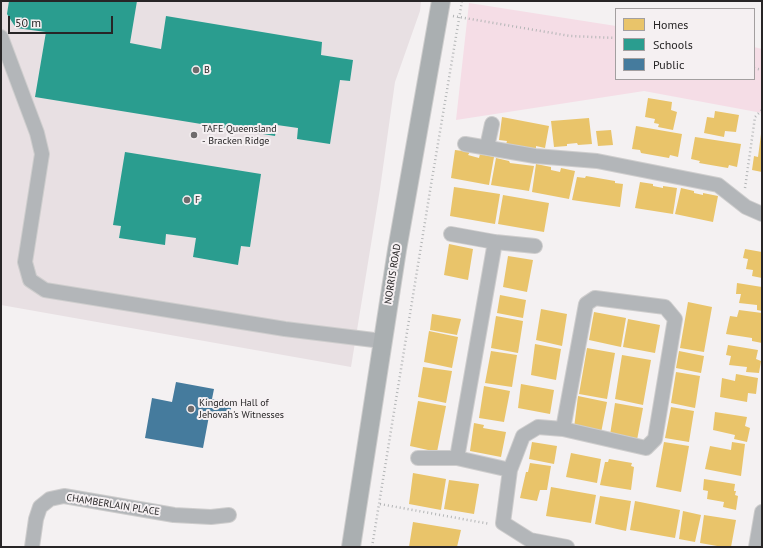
<!DOCTYPE html>
<html>
<head>
<meta charset="utf-8">
<style>
  body { margin:0 }
  #map { position:relative; width:763px; height:548px; overflow:hidden; background:#f4f1f2; font-family:"PT Sans",sans-serif }
  canvas { display:block }
  .frame { position:absolute; inset:0; border:2px solid #272526; pointer-events:none }
  .legend { position:absolute; left:615px; top:8px; width:140px; height:72px; box-sizing:border-box; background:#f5f0f2; border:1px solid #a39fa0; margin:0; padding:5px 7px; list-style:none; font-size:12px; color:#272526 }
  .legend li { display:flex; align-items:center; gap:8px; height:20px }
  .legend b { width:20px; border:1px solid #a39fa0 }
  .scale { position:absolute; left:8px; top:16px; width:105px; height:18px; box-sizing:border-box; border:2px solid #272526; border-top:0; padding-left:5px; font-size:12px; line-height:14px; white-space:nowrap; color:#272526; -webkit-text-stroke:3px #f5f0f2; paint-order:stroke }
</style>
</head>
<body>
<div id="map">
<canvas width="763" height="548"></canvas>
<div class="frame"></div>
<ul class="legend">
<li><b style="height:11px;background:#e9c46a"></b>Homes</li>
<li><b style="height:11px;background:#2a9d8f"></b>Schools</li>
<li><b style="height:11px;background:#457b9d"></b>Public</li>
</ul>
<div class="scale">50 m</div>
</div>
<script>
const ctx = document.querySelector('canvas').getContext('2d');
ctx.lineJoin = 'round';
function fill(path, color) {
  ctx.fillStyle = color;
  ctx.fill(path, 'evenodd');
}
function shape(rows) {
  const path = new Path2D();
  for (const r of rows) {
    path.moveTo(r[0], r[1]);
    for (let i = 2; i < r.length; i += 2) path.lineTo(r[i], r[i + 1]);
  }
  return path;
}
function trace(path, color, width, dash) {
  ctx.strokeStyle = color;
  ctx.lineWidth = width;
  ctx.lineCap = dash ? 'butt' : 'round';
  ctx.setLineDash(dash || []);
  ctx.stroke(path);
}
function label(font, color, halo, rows, align = 'center') {
  ctx.font = font + ' "PT Sans",sans-serif';
  ctx.lineWidth = 4;
  ctx.setLineDash([]);
  ctx.textBaseline = 'middle';
  ctx.strokeStyle = halo;
  ctx.fillStyle = color;
  for (const [text, x, y, turn = 0] of rows) {
    ctx.save();
    ctx.translate(x, y);
    ctx.rotate((+turn || 0) * Math.PI / 180);
    ctx.textAlign = isNaN(turn) ? turn : align;
    if (halo) ctx.strokeText(text, 0, 0);
    ctx.fillText(text, 0, 0);
    ctx.restore();
  }
}
fill(shape([
  [1,1,421,1,420,11,395,82,380,189,351,367,1,305]
]), '#e8e0e3');
fill(shape([
  [469,3,616,26,616,79,754,79,754,47,762,49,762,113,644,91,456,120]
]), '#f5dde6');
fill(shape([
  [648,98,672,102,671,110,677,112,673,130,658,127,659,124,654,123,655,119,645,117],
  [715,111,739,115,736,132,725,131,724,137,704,133,707,117,714,118],
  [502,117,549,126,545,148,536,146,536,149,506,144,507,141,499,140],
  [589,118,592,144,578,145,577,143,567,144,567,146,554,147,551,121],
  [636,126,682,134,678,157,670,155,669,158,641,153,640,150,632,149],
  [611,130,613,145,598,146,596,131],
  [761,134,762,134,762,172,752,170,754,156,758,157],
  [695,137,741,144,737,167,729,165,728,168,699,163,700,161,691,159],
  [455,150,470,152,468,155,479,158,480,154,494,157,489,185,451,178],
  [496,158,509,161,510,163,534,166,529,191,491,185],
  [536,164,551,167,551,170,560,172,561,168,575,171,569,199,532,192],
  [586,176,615,181,615,183,623,184,620,207,572,200,577,177,585,178],
  [640,182,653,184,653,186,663,188,663,186,677,188,673,214,635,208],
  [454,187,500,194,495,224,450,216],
  [681,188,694,191,694,193,703,195,703,193,718,196,713,222,675,214],
  [503,195,549,203,544,232,498,224],
  [449,244,473,249,468,280,444,275],
  [745,249,762,252,762,278,752,276,753,270,746,269,748,259,743,258],
  [508,256,533,260,527,292,503,287],
  [737,283,762,287,762,311,757,310,757,305,739,303,741,294,736,294],
  [500,295,526,300,523,318,497,313],
  [688,302,712,307,704,352,680,348],
  [541,309,567,314,562,346,536,340],
  [739,310,762,313,762,343,752,341,752,338,726,334,730,316,737,317],
  [594,312,626,318,621,347,589,340],
  [432,314,461,319,457,335,430,330],
  [496,316,523,321,518,353,491,348],
  [628,319,660,325,655,353,623,347],
  [429,331,458,337,452,368,424,362],
  [535,344,561,349,556,380,531,375],
  [728,345,758,350,756,359,761,361,759,373,746,372,747,367,729,365,731,356,726,355],
  [587,348,615,353,607,399,579,394],
  [491,351,517,355,512,387,485,383],
  [679,351,704,356,701,373,676,368],
  [622,355,651,360,643,405,615,399],
  [423,367,452,371,446,403,418,397],
  [676,372,700,376,695,408,671,403],
  [736,374,758,378,756,394,748,393,747,402,720,397,722,378,735,381],
  [521,384,554,390,550,414,518,408],
  [484,386,510,391,504,422,479,418],
  [578,396,607,402,601,433,574,428],
  [418,401,446,406,437,452,410,446],
  [615,403,643,408,637,440,610,435],
  [671,407,694,411,689,442,665,438],
  [715,412,747,417,745,426,750,428,747,442,734,439,735,435,713,430],
  [474,423,484,425,483,428,506,432,501,457,470,451],
  [532,442,557,446,554,464,529,459],
  [664,442,689,446,681,492,656,487],
  [732,442,745,444,741,476,705,469,710,446,731,450],
  [571,453,601,459,597,483,566,477],
  [609,459,632,463,631,466,634,467,631,490,600,485,605,462,608,462],
  [530,463,551,466,547,490,540,490,537,501,520,498,526,472,528,472],
  [413,473,446,479,441,510,409,504],
  [704,479,735,484,734,491,736,491,735,495,738,496,736,510,723,507,724,502,707,499,708,491,703,490],
  [449,480,479,484,474,514,444,509],
  [551,487,596,495,591,523,546,516],
  [600,496,631,501,626,531,595,524],
  [635,501,680,510,675,538,630,530],
  [683,511,701,515,695,542,679,539],
  [704,515,736,520,731,547,723,547,700,543],
  [413,522,461,530,457,547,409,547]
]), '#e9c46a');
fill(shape([
  [9,1,137,1,130,43,161,49,166,16,322,42,321,55,353,60,350,81,340,80,330,144,297,139,298,128,277,125,275,136,35,97,46,32,16,28,7,14],
  [125,152,261,174,250,247,241,246,238,265,193,257,196,238,166,234,165,245,119,238,121,226,113,225]
]), '#2a9d8f');
fill(shape([
  [176,382,214,389,212,399,232,402,229,420,209,416,203,448,145,438,152,398,172,402]
]), '#457b9d');
const minor = shape([
  [1,37,37,133,42,154,25,262,30,280,45,290,285,329,382,341],
  [465,144,535,156,597,161,718,185,746,207,762,214],
  [487,147,492,124],
  [451,234,495,242,535,246],
  [563,429,586,304,595,298,665,307,675,319,655,439,646,448,563,429,538,427,523,436,510,470,503,523,530,540,567,547],
  [418,458,457,458,510,470],
  [457,458,495,242],
  [32,547,36,519,40,507,50,499,64,496,174,515,211,517,229,515],
  [756,547,762,512]
]);
const major = shape([
  [351,547,397,250,441,1]
]);
trace(minor, '#cecdcd', 16);
trace(major, '#cecdcd', 20);
trace(shape([
  [453,16,570,36,616,38],
  [754,68,762,70],
  [745,188,755,117,762,110],
  [380,504,490,524],
  [372,547,431,185,462,1]
]), '#b3b5b6', 2.5, [1, 3]);
trace(minor, '#b3b6b9', 14);
trace(major, '#aaafb1', 18);
for (const [x, y, r, color] of [
  [196,70,4,"#6f6c6d"],
  [194,135,4,"#6f6c6d"],
  [187,200,4,"#6f6c6d"],
  [191,409,4,"#6f6c6d"]
]) {
  const dot = new Path2D();
  dot.arc(x, y, r, 0, 2 * Math.PI);
  ctx.fillStyle = color;
  ctx.fill(dot);
  trace(dot, '#f5f0f2', 1.5);
}
label('10px', '#272526', '#f5f0f2', [
  ["B",204,70],
  ["TAFE Queensland",202,129],
  ["- Bracken Ridge",202,141],
  ["F",195,200],
  ["Kingdom Hall of",199,403],
  ["Jehovah's Witnesses",199,415]
], 'left');
label('10px', '#272526', '#f5f0f2', [
  ["NORRIS ROAD",393,274,-81],
  ["CHAMBERLAIN PLACE",113,505,9]
]);
</script>
</body>
</html>
